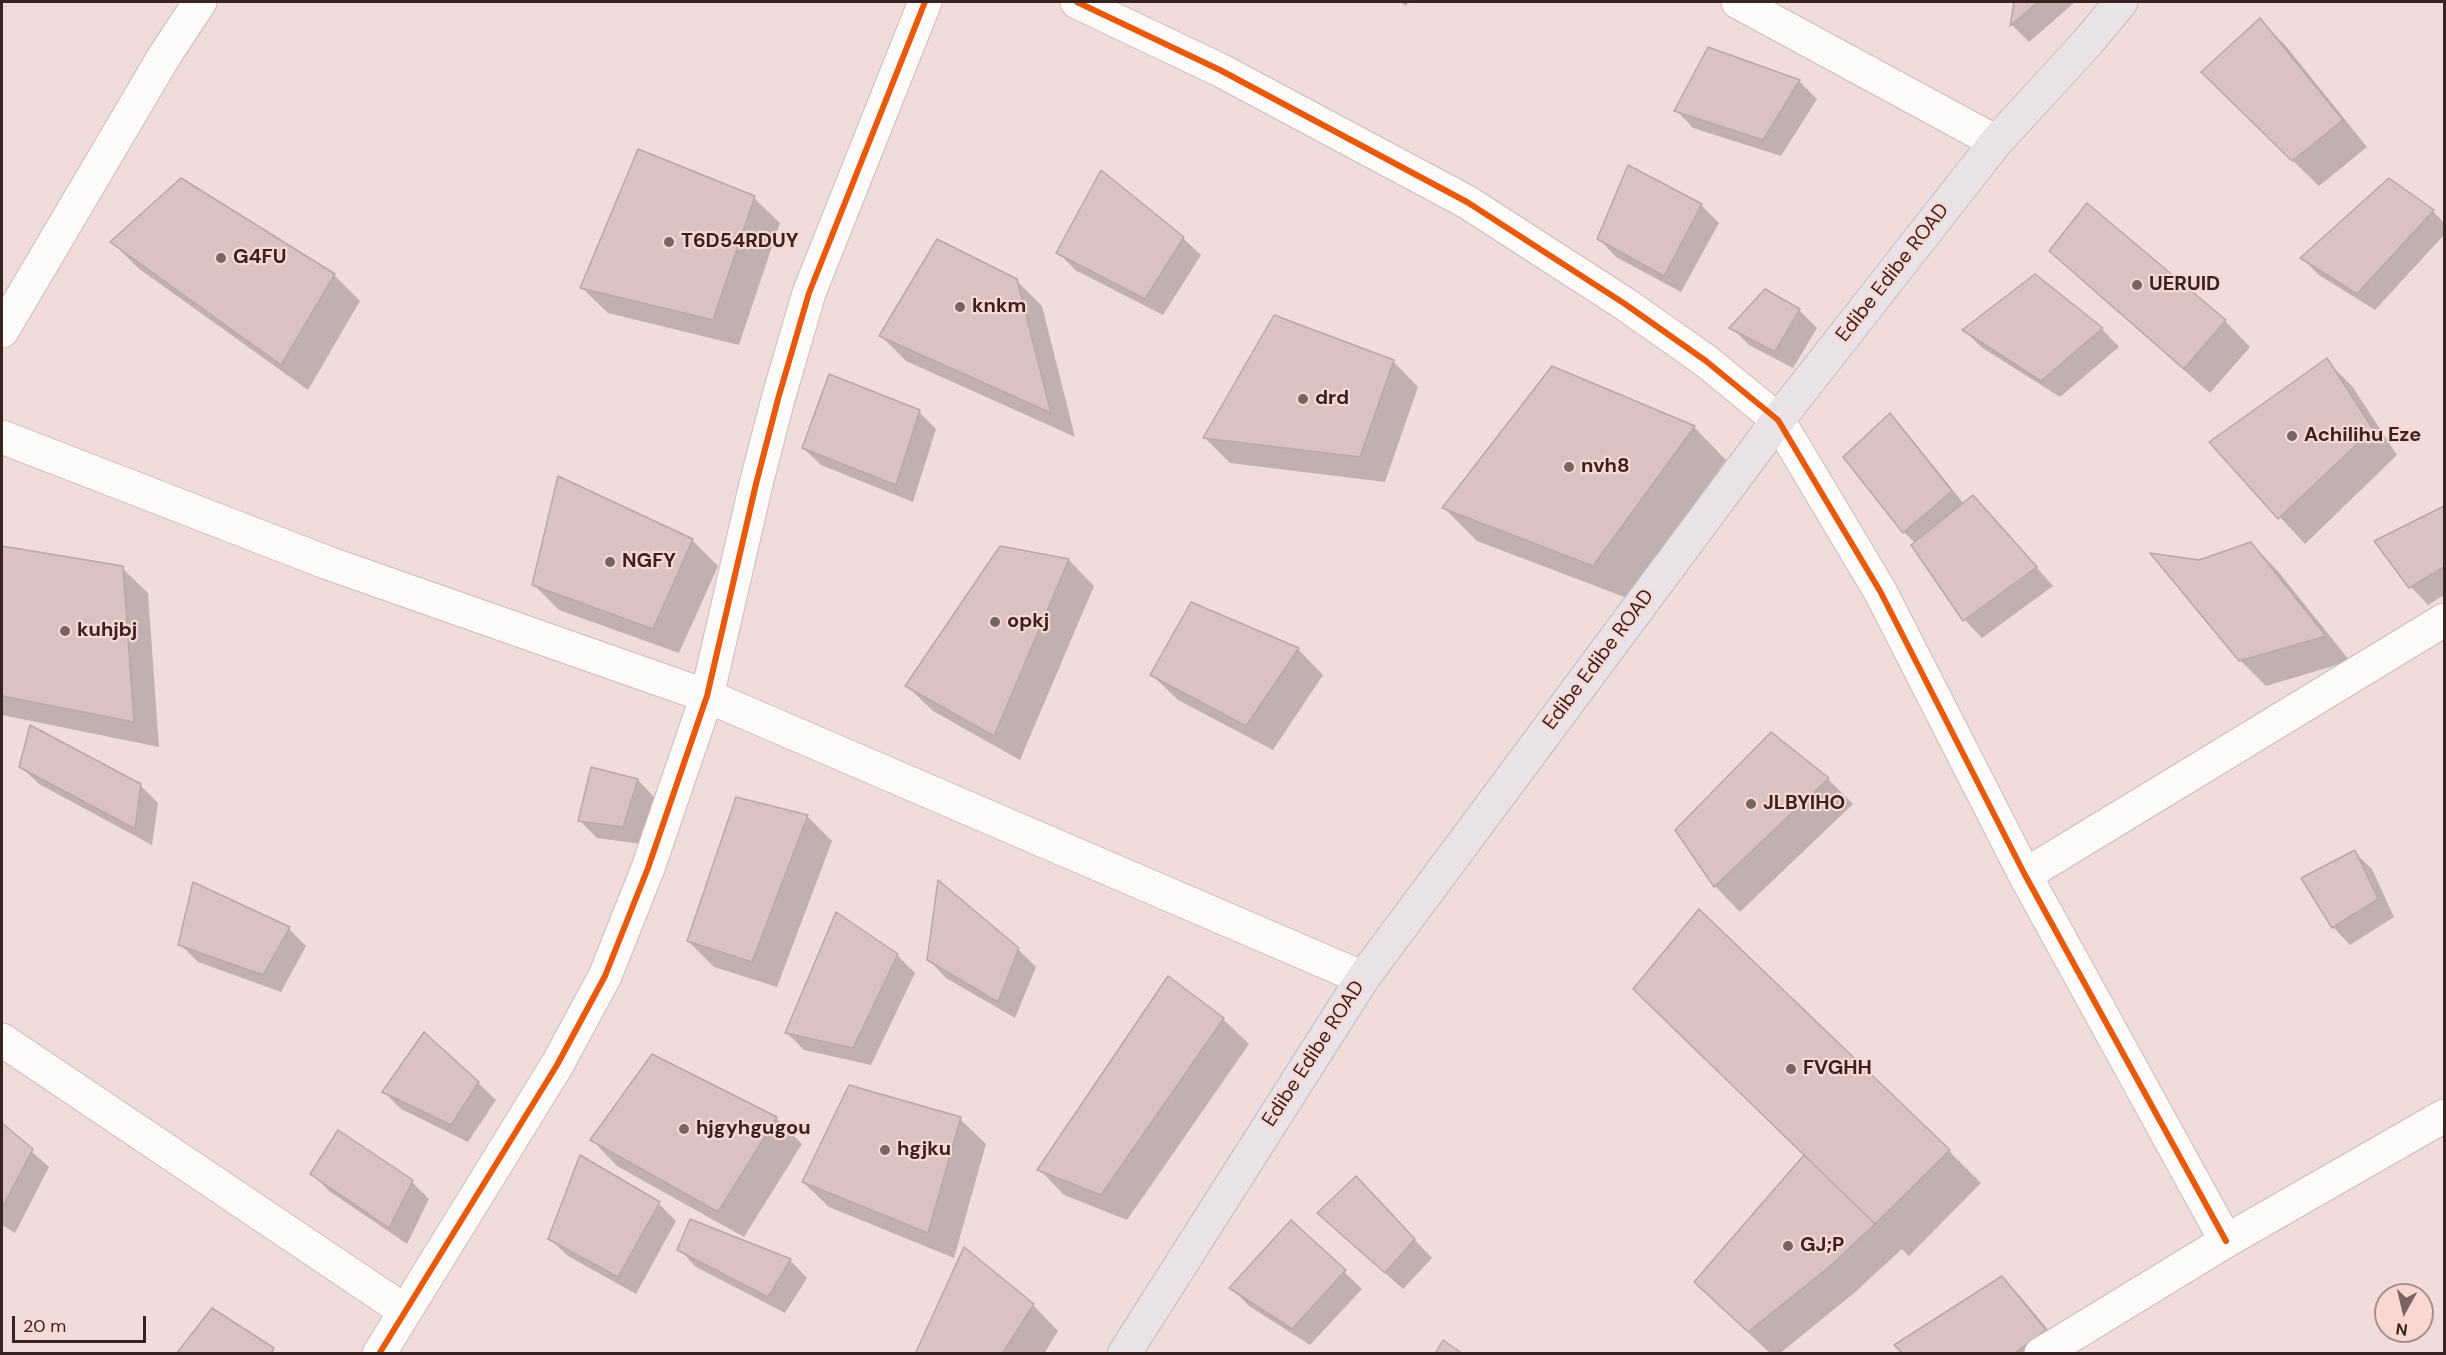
<!DOCTYPE html>
<html>
<head>
<meta charset="utf-8">
<style>
  body { margin:0 }
  #map { position:relative; width:2446px; height:1355px; overflow:hidden; background:#f0dddb; font-family:"DM Sans",sans-serif }
  canvas { display:block }
  .frame { position:absolute; inset:0; border:3px solid #382320; pointer-events:none }
  .north { position:absolute; left:2374px; top:1283px; width:60px; height:60px; box-sizing:border-box; background:#f9d7d2; border:2px solid #ac8f8b; border-radius:50%; rotate:188deg; font-size:16px; font-weight:700; line-height:24px; text-align:center; color:#382320 }
  .north::after { content:''; display:block; margin:auto; width:21px; height:27px; background:#786461; clip-path:polygon(50% 0,100% 100%,50% 72%,0 100%) }
  .scale { position:absolute; left:12px; top:1316px; width:134px; height:27px; box-sizing:border-box; border:3px solid #382320; border-top:0; padding-left:8px; font-size:18px; line-height:21px; white-space:nowrap; color:#382320; -webkit-text-stroke:4px #f9d7d2; paint-order:stroke }
</style>
</head>
<body>
<div id="map">
<canvas width="2446" height="1355"></canvas>
<div class="frame"></div>
<div class="north">N</div>
<div class="scale">20 m</div>
</div>
<script>
const ctx = document.querySelector('canvas').getContext('2d');
ctx.lineJoin = 'round';
function fill(path, color) {
  ctx.fillStyle = color;
  ctx.fill(path, 'evenodd');
}
function shape(rows) {
  const path = new Path2D();
  for (const r of rows) {
    path.moveTo(r[0], r[1]);
    for (let i = 2; i < r.length; i += 2) path.lineTo(r[i], r[i + 1]);
  }
  return path;
}
function trace(path, color, width, dash) {
  ctx.strokeStyle = color;
  ctx.lineWidth = width;
  ctx.lineCap = dash ? 'butt' : 'round';
  ctx.setLineDash(dash || []);
  ctx.stroke(path);
}
function label(font, color, halo, rows, align = 'center') {
  ctx.font = font + ' "DM Sans",sans-serif';
  ctx.lineWidth = 4.5;
  ctx.setLineDash([]);
  ctx.textBaseline = 'middle';
  ctx.strokeStyle = halo;
  ctx.fillStyle = color;
  for (const [text, x, y, turn = 0] of rows) {
    ctx.save();
    ctx.translate(x, y);
    ctx.rotate((+turn || 0) * Math.PI / 180);
    ctx.textAlign = isNaN(turn) ? turn : align;
    if (halo) ctx.strokeText(text, 0, 0);
    ctx.fillText(text, 0, 0);
    ctx.restore();
  }
}
fill(shape([
  [1399,2,1409,2,1406,6],
  [2016,2,2075,2,2029,42,2012,25],
  [2260,20,2285,45,2367,147,2319,186,2228,98],
  [1708,49,1799,81,1817,99,1781,156,1693,128,1676,110],
  [181,179,334,275,360,301,308,390,138,268,112,242],
  [2389,180,2433,211,2444,223,2444,235,2375,310,2319,275,2302,258],
  [754,198,780,223,739,345,608,313,582,288],
  [1701,205,1719,223,1681,292,1616,257,1599,239],
  [1183,238,1201,255,1163,315,1075,270,1058,252],
  [2051,251,2225,321,2250,347,2210,393,2077,276],
  [2035,276,2102,329,2119,347,2060,397,1981,347,1964,330],
  [1016,280,1042,306,1075,437,906,361,881,336],
  [1799,310,1817,328,1793,368,1749,345,1732,328],
  [2326,360,2352,386,2397,455,2305,544,2211,443],
  [1393,361,1418,387,1385,482,1230,463,1205,438],
  [919,412,936,429,913,502,821,465,803,448],
  [1889,415,1907,433,1964,504,1990,514,2053,586,1982,638,1965,620,1913,546,1916,544,1904,532],
  [1694,427,1726,460,1627,598,1477,541,1444,508],
  [2444,507,2444,595,2428,605,2411,587,2376,542],
  [692,540,718,566,679,653,559,610,533,584],
  [2251,544,2277,570,2350,661,2266,686,2240,660,2199,561],
  [1001,547,1069,560,1094,586,1020,760,933,711,907,686],
  [2,548,122,568,148,593,159,747,2,715],
  [1298,649,1323,675,1273,750,1178,700,1152,675],
  [21,767,140,785,158,803,152,845,39,784],
  [1828,779,1853,804,1740,912,1715,886,1677,830],
  [638,780,655,798,641,844,597,838,580,821],
  [807,816,832,841,777,987,714,967,688,941],
  [2354,852,2372,869,2394,917,2350,945,2333,927],
  [289,929,306,946,281,992,198,962,180,944],
  [1018,949,1036,967,1015,1018,946,978,929,960],
  [897,955,915,973,871,1065,804,1050,787,1033],
  [1223,1019,1249,1044,1127,1220,1064,1195,1039,1169],
  [478,1083,496,1100,468,1142,401,1109,384,1092],
  [776,1118,802,1144,744,1237,617,1166,592,1140],
  [960,1119,986,1144,954,1258,829,1207,803,1182],
  [2,1125,49,1167,15,1233,2,1225],
  [1949,1151,1981,1183,1909,1256,1902,1249,1853,1294,1779,1354,1771,1354,1722,1308,1806,1155],
  [312,1174,412,1182,429,1199,407,1244,329,1191],
  [1373,1196,1432,1258,1403,1289,1337,1230],
  [659,1204,676,1221,636,1294,568,1256,550,1239],
  [1292,1222,1362,1289,1310,1345,1249,1306,1232,1288],
  [679,1249,790,1260,807,1278,785,1313,696,1267],
  [2002,1278,2020,1296,2063,1348,2055,1354,1904,1354],
  [1033,1305,1058,1331,1044,1354,917,1354]
]), '#0003');
const building = shape([
  [2014,2,2038,2,2010,26,2014,2],
  [2260,18,2343,120,2292,161,2201,72,2260,18],
  [1708,47,1800,80,1763,140,1674,111,1708,47],
  [638,149,755,196,713,320,580,288,638,149],
  [1628,165,1702,204,1664,276,1597,239,1628,165],
  [1101,170,1184,237,1145,299,1056,253,1101,170],
  [181,178,335,274,281,365,110,242,181,178],
  [2389,178,2434,210,2357,294,2300,258,2389,178],
  [2087,203,2226,320,2184,369,2049,251,2087,203],
  [937,239,1017,279,1051,413,879,336,937,239],
  [2035,274,2103,328,2041,381,1962,330,2035,274],
  [1765,289,1800,309,1775,352,1729,328,1765,289],
  [1274,315,1394,360,1360,457,1203,438,1274,315],
  [2327,358,2373,429,2278,519,2209,442,2327,358],
  [1552,366,1695,426,1593,566,1442,508,1552,366],
  [829,374,920,410,896,485,802,448,829,374],
  [1890,413,1952,491,1903,533,1843,457,1890,413],
  [558,476,693,539,653,629,532,585,558,476],
  [1973,495,2037,567,1963,621,1911,545,1973,495],
  [2444,506,2444,567,2409,588,2374,541,2444,506],
  [2251,542,2326,636,2239,661,2150,553,2199,560,2251,542],
  [2,546,123,566,134,722,2,696,2,546],
  [1000,546,1069,559,994,736,905,686,1000,546],
  [1191,602,1299,648,1246,726,1150,675,1191,602],
  [30,725,141,784,135,829,19,767,30,725],
  [1771,732,1829,778,1714,887,1675,830,1771,732],
  [591,767,638,779,623,827,578,821,591,767],
  [736,797,808,815,752,962,687,941,736,797],
  [2355,850,2378,899,2332,928,2301,878,2355,850],
  [938,880,1019,948,998,1002,927,960,938,880],
  [193,882,290,927,263,975,178,945,193,882],
  [1699,909,1950,1150,1875,1224,1633,989,1699,909],
  [836,912,898,954,853,1048,785,1033,836,912],
  [1168,976,1224,1018,1101,1195,1037,1170,1168,976],
  [424,1032,479,1082,451,1125,382,1092,424,1032],
  [652,1054,777,1117,718,1212,590,1140,652,1054],
  [849,1085,961,1117,928,1233,802,1182,849,1085],
  [2,1123,33,1149,2,1208,2,1123],
  [338,1130,413,1180,389,1228,310,1174,338,1130],
  [580,1155,660,1202,618,1277,548,1239,580,1155],
  [1804,1155,1875,1224,1828,1268,1748,1332,1694,1282,1804,1155],
  [1356,1176,1415,1239,1385,1273,1317,1213,1356,1176],
  [690,1219,791,1259,768,1297,677,1250,690,1219],
  [1291,1220,1346,1270,1292,1329,1229,1288,1291,1220],
  [964,1247,1034,1304,1002,1354,915,1354,964,1247],
  [2002,1276,2046,1330,2014,1354,1903,1354,1894,1345,2002,1276],
  [212,1308,274,1348,271,1354,176,1354,212,1308],
  [1443,1340,1463,1354,1435,1354,1443,1340]
]);
fill(building, '#dac2c3');
trace(building, '#baa7a8', 1.5);
const minor = shape([
  [1077,2,1220,70,1467,202,1625,304,1706,361,1778,420,1880,591,2025,875,2226,1241],
  [1738,2,1996,142],
  [2,331,165,55,200,2],
  [2,437,328,563,707,696,1363,978],
  [2025,875,2444,620],
  [2,1040,405,1311],
  [379,1354,557,1065,605,976,648,868,707,696,756,484,778,399,809,293,925,2],
  [2041,1354,2226,1241,2444,1116]
]);
const major = shape([
  [1124,1354,1363,978,1778,420,1996,142,2087,43,2121,2]
]);
trace(minor, '#cebbb9', 35);
trace(major, '#c6bbb9', 35);
trace(minor, '#fdfafa', 33);
trace(major, '#e9e2e6', 33);
trace(shape([
  [1077,2,1220,70,1467,202,1625,304,1706,361,1778,420,1880,591,2025,875,2226,1241],
  [379,1354,557,1065,605,976,648,868,707,696,756,484,778,399,809,293,925,2]
]), '#e8590c', 6);
for (const [x, y, r, color] of [
  [669,242,6,"#786461"],
  [221,258,6,"#786461"],
  [2137,285,6,"#786461"],
  [960,307,6,"#786461"],
  [1303,399,6,"#786461"],
  [2292,436,6,"#786461"],
  [1569,467,6,"#786461"],
  [610,562,6,"#786461"],
  [995,622,6,"#786461"],
  [65,631,6,"#786461"],
  [1751,804,6,"#786461"],
  [1791,1069,6,"#786461"],
  [684,1129,6,"#786461"],
  [885,1150,6,"#786461"],
  [1788,1246,6,"#786461"]
]) {
  const dot = new Path2D();
  dot.arc(x, y, r, 0, 2 * Math.PI);
  ctx.fillStyle = color;
  ctx.fill(dot);
  trace(dot, '#f9d7d2', 2);
}
label('bold 20px', '#382320', '#f9d7d2', [
  ["T6D54RDUY",681,242],
  ["G4FU",233,258],
  ["UERUID",2149,285],
  ["knkm",972,307],
  ["drd",1315,399],
  ["Achilihu Eze",2304,436],
  ["nvh8",1581,467],
  ["NGFY",622,562],
  ["opkj",1007,622],
  ["kuhjbj",77,631],
  ["JLBYIHO",1763,804],
  ["FVGHH",1803,1069],
  ["hjgyhgugou",696,1129],
  ["hgjku",897,1150],
  ["GJ;P",1800,1246]
], 'left');
label('20px', '#382320', '#f9d7d2', [
  ["Edibe Edibe ROAD",1893,273,-52],
  ["Edibe Edibe ROAD",1599,660,-53],
  ["Edibe Edibe ROAD",1314,1054,-57]
]);
</script>
</body>
</html>
